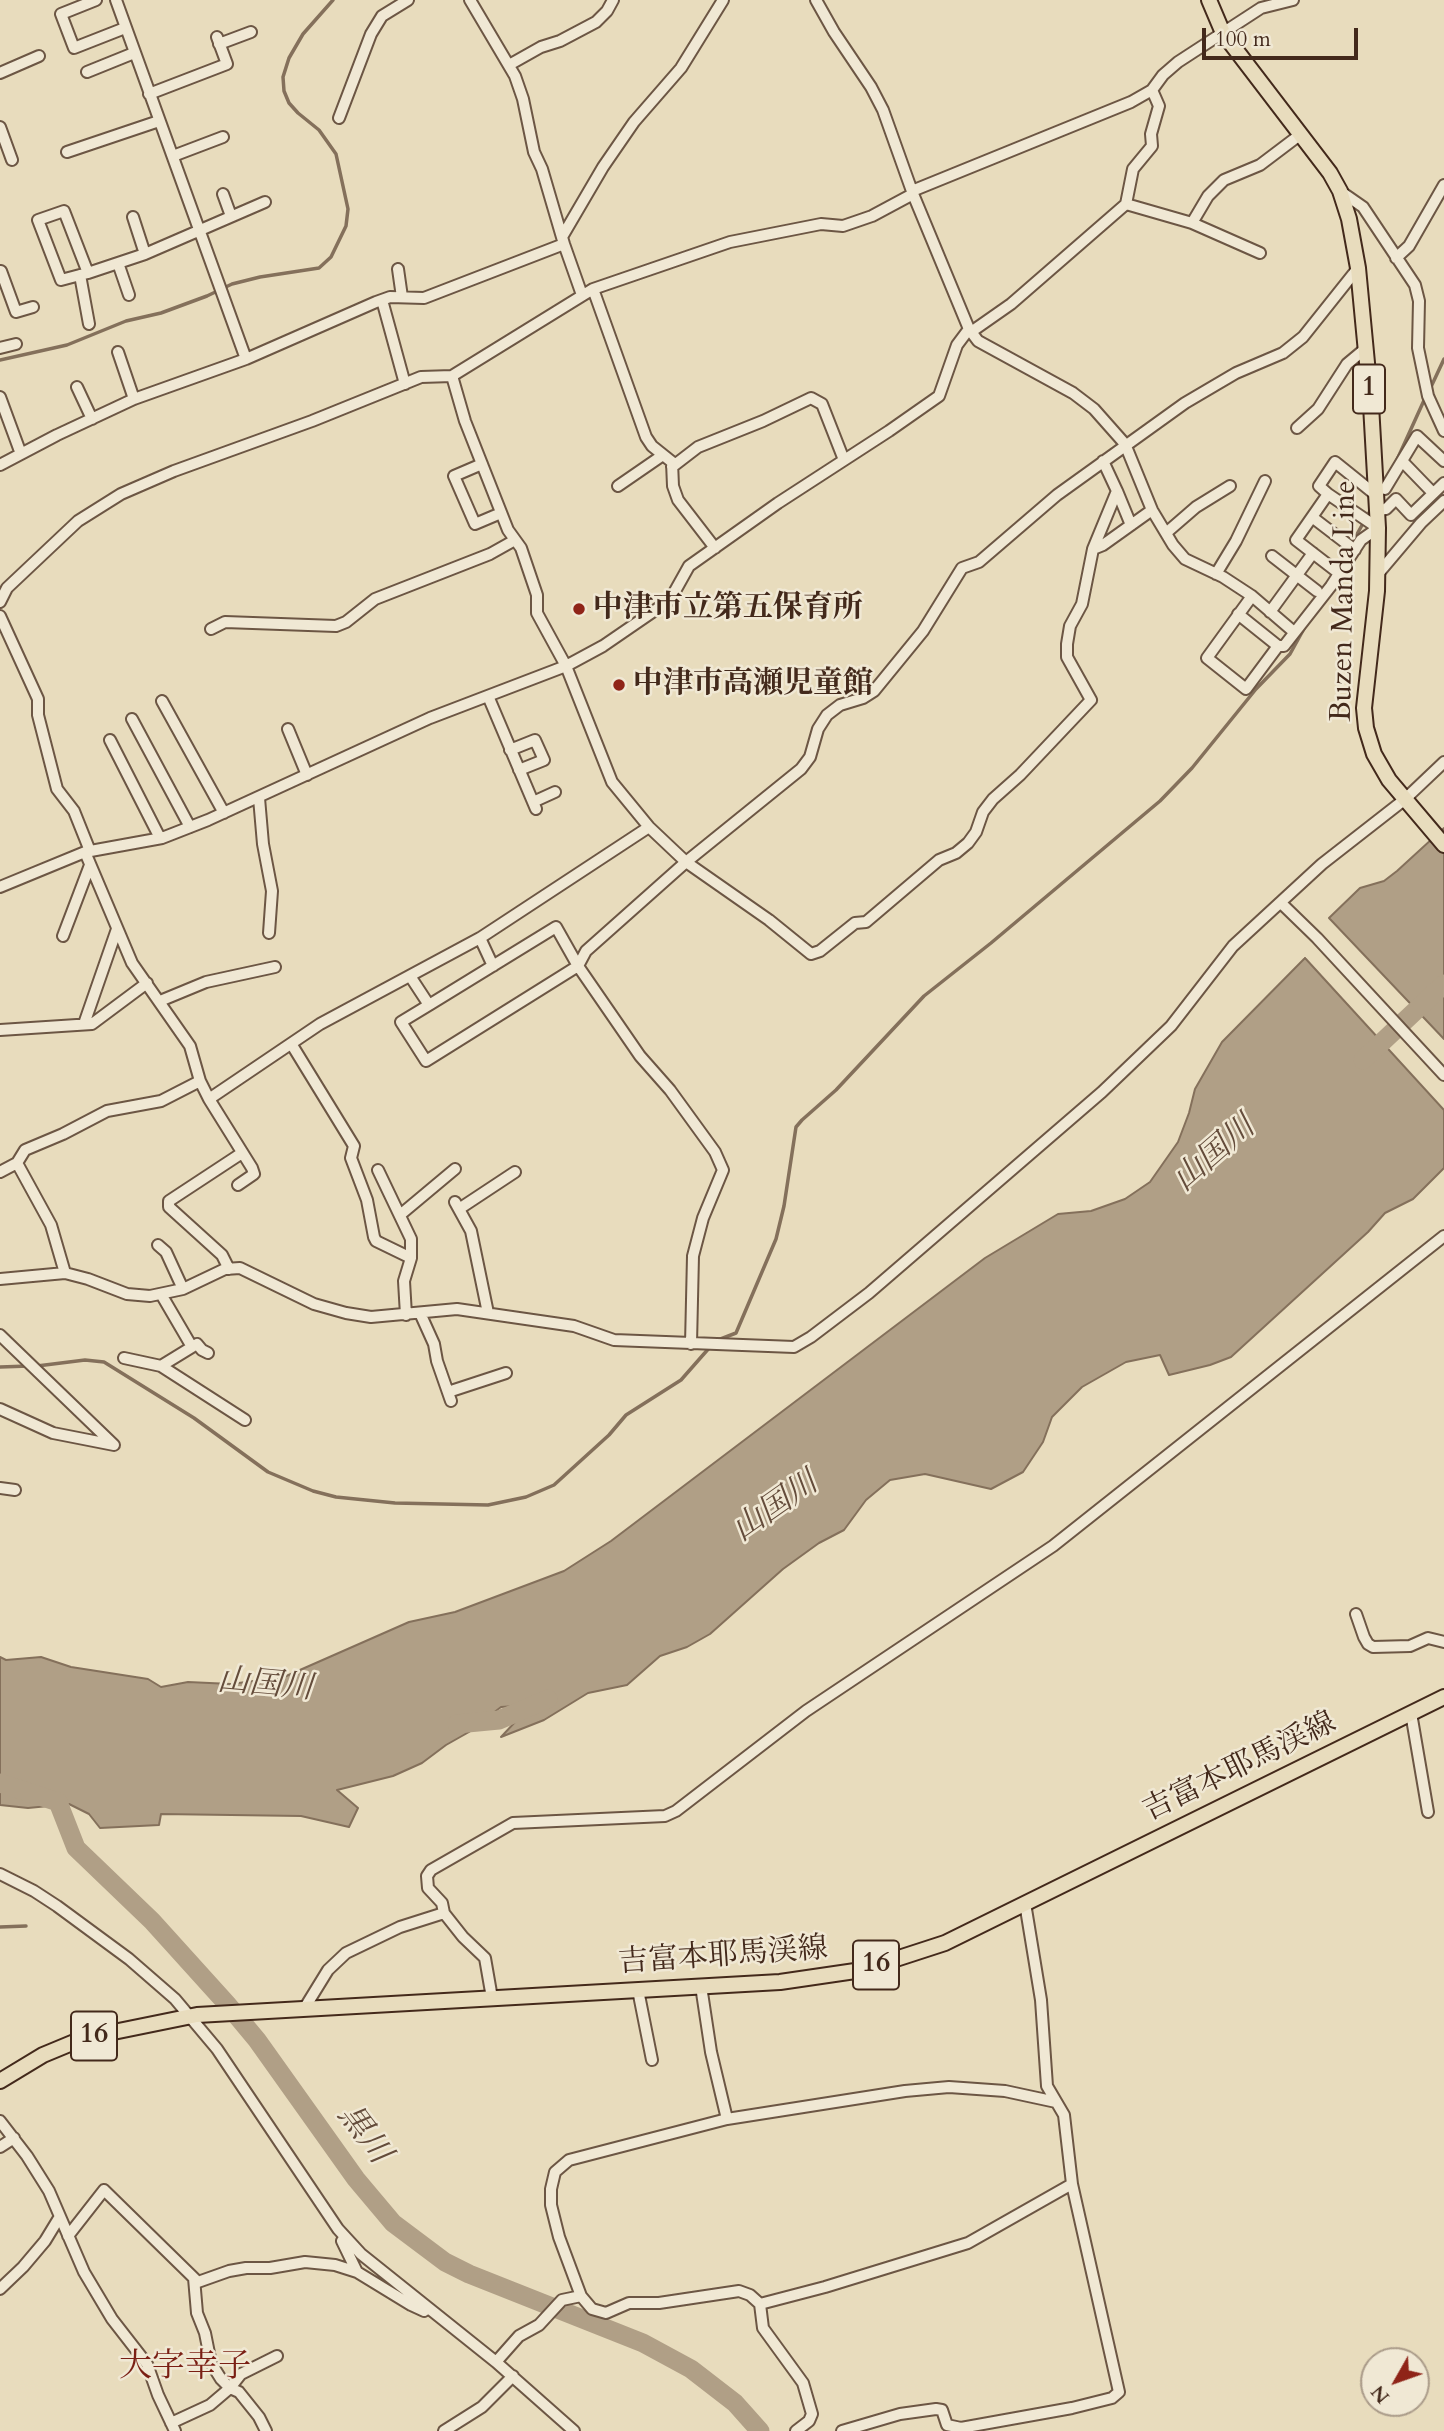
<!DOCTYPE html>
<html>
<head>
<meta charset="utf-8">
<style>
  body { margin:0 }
  #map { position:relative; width:1444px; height:2431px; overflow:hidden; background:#e8dcbd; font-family:Cardo,serif }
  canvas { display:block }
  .north { position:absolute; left:1360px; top:2347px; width:70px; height:70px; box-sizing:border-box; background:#f0e8d4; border:2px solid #ab9c8a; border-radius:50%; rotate:230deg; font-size:19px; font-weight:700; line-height:28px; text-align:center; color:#43291b }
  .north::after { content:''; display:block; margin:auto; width:24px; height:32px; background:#8f2418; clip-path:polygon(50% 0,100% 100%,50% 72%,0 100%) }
  .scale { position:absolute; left:1202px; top:28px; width:156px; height:32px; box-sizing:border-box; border:4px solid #43291b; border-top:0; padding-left:9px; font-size:21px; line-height:24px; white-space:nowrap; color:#43291b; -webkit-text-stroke:5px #f0e8d4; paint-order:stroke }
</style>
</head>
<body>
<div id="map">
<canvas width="1444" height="2431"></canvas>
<div class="north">N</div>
<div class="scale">100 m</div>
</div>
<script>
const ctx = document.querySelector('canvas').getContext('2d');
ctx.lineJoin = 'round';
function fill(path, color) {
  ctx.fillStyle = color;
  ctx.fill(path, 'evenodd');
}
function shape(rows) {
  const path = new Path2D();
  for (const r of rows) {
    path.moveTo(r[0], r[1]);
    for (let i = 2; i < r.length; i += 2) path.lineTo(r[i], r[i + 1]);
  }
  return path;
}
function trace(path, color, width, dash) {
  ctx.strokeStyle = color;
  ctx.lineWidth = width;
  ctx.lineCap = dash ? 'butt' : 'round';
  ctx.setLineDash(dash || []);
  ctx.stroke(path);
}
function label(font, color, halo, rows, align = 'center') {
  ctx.font = font + ' Cardo,"Noto Serif JP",serif';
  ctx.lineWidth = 5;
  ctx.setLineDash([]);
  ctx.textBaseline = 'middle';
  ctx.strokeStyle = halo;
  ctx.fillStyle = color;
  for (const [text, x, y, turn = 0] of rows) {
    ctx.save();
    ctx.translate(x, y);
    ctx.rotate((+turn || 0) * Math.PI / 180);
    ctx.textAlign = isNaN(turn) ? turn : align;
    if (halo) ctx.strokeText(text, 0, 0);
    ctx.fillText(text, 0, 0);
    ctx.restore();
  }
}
const water = shape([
  [1444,828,1444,1039,1329,918,1360,888,1384,881,1397,871,1444,828],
  [1305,958,1444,1110,1444,1168,1413,1199,1385,1213,1368,1232,1231,1357,1210,1365,1169,1375,1160,1355,1126,1362,1082,1387,1052,1417,1043,1442,1023,1472,991,1489,925,1474,890,1480,866,1500,844,1530,819,1543,783,1569,710,1634,687,1647,660,1656,627,1685,588,1693,544,1720,501,1737,531,1705,501,1707,469,1732,446,1745,422,1763,393,1776,337,1790,358,1808,349,1827,301,1816,161,1814,159,1825,100,1828,89,1814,69,1804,28,1808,0,1805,0,1657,6,1660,41,1657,71,1667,148,1679,161,1687,188,1682,231,1684,284,1677,409,1622,455,1612,564,1571,611,1541,985,1258,1058,1214,1091,1211,1125,1199,1150,1182,1178,1142,1189,1113,1195,1089,1222,1042,1305,958]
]);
fill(water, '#b09f86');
trace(water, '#84705b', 2);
trace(shape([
  [0,360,67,345,126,321,161,313,207,296,232,284,260,277,319,268,331,257,346,226,348,209,336,154,319,130,298,113,289,103,284,91,283,77,289,58,303,34,333,0],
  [1430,389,1444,359],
  [1396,462,1426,396],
  [1351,545,1371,509],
  [718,1340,736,1333,776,1239,784,1206,796,1127,802,1120,836,1090,924,996,991,943,1160,801,1192,768,1256,689,1290,654,1306,625],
  [37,1366,85,1360,104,1362,194,1418,268,1472,313,1491,336,1497,395,1503,488,1505,526,1497,554,1485,609,1435,626,1415,681,1380,710,1347],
  [0,1367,29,1366],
  [0,1927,26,1926]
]), '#84705b', 3.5);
trace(shape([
  [1363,1060,1444,984],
  [457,1724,499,1720,548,1699],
  [0,1783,58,1802,76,1848,152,1921,227,2004,257,2040,356,2179,393,2223,445,2262,469,2274,643,2343,691,2369,735,2403,760,2431]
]), '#b09f86', 19);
const minor = shape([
  [96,0,61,14,74,48,125,28],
  [116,0,246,359],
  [470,0,515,76,523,99,534,152,542,169,564,244,582,295],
  [816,0,834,32,871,87,883,110,913,194,969,329,978,341,1073,393,1094,409,1125,444,1152,510,1173,545,1185,559,1223,577,1252,596,1294,632],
  [219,44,251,32],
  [509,65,541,47,560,41,596,22,607,11,613,0],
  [87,72,134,53],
  [0,73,39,56],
  [149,94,227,64,217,37],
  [339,118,371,34,382,16,408,0],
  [0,127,12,160],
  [67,152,159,121],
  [173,156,223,137],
  [912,191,1131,102,1152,90,1163,75,1178,62,1261,8,1293,0],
  [1340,191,1363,207,1415,285,1419,301,1418,348,1428,396,1444,431],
  [223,194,231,216],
  [1126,204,1192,223,1260,253],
  [133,217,145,254],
  [1192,223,1208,196,1224,180,1260,165,1301,134],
  [562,237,603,167,634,122,681,68,723,0],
  [1396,258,1409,246,1444,185],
  [118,263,129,295],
  [398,269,402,297],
  [1,271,16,312,33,307],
  [88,273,64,211,38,220,61,280,80,275,88,273,145,254,265,202],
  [80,275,89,324],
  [593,289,646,437,652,446,672,462,673,486,678,500,715,548],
  [382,300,405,384],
  [971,332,1011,304,1126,204,1133,169,1152,146,1151,134,1159,106,1152,90],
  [0,348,16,344],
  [118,352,134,399],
  [452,376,465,421,508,530,521,548,537,595,537,613,566,666,612,782,649,827,686,862,769,920,811,954,820,951,855,923,866,922,939,860,956,853,968,843,976,832,983,812,993,799,1020,775,1091,700,1067,657,1067,644,1070,626,1082,604,1093,549,1117,491,1103,461],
  [77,387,92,419],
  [0,397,21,454],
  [1297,428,1318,409,1347,364,1365,349],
  [1402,461,1433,493],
  [482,464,454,476,475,524,501,513],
  [0,465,57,435,134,399,246,359,376,302,390,297,424,298,564,244],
  [672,467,698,447,763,421,811,398,822,404,844,460],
  [618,486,663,455],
  [1385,489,1417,436,1444,461],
  [1117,491,1131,525],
  [1377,510,1386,509,1396,499,1411,515,1444,483],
  [1312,517,1355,550],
  [1166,533,1196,507,1230,486],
  [1093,549,1103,545,1152,510],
  [1272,556,1317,591],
  [1216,574,1236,541,1265,481],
  [1340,574,1296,540,1328,494,1319,486,1335,462,1376,495],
  [1377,575,1421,523,1444,501],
  [1252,596,1207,658,1246,689,1278,646,1284,646,1331,586,1361,540,1378,528,1328,494],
  [0,602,7,588,78,521,121,494,174,471,312,421,421,377,452,376,593,289,730,242,821,224,843,226,872,216,913,194],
  [1270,612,1313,553],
  [1238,614,1278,646],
  [0,616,38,699,38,715,57,789,74,811,90,851],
  [211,629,225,622,336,626,346,622,375,599,490,554,515,540],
  [488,696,536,809],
  [162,701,224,813],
  [132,719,190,827],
  [288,729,307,775],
  [110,740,160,838],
  [510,750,535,740,544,760,519,770],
  [259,798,263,844,272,891,269,933],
  [533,802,555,792],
  [85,852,132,963,190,1046,200,1081,209,1099,320,1024,480,938,649,827],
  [0,887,85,852,162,838,208,820,430,718,566,666,603,646,670,600,689,566,778,503,889,431,939,396,957,345,969,329],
  [1281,903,1317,938,1444,1075],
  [63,936,90,865],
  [480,938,493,966],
  [410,976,429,1005,401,1022,426,1061,578,966,556,927,429,1005],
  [160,1001,206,982,275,967],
  [84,1024,117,929],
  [0,1030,92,1024,147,983],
  [292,1045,354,1146,351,1158,367,1200,374,1237,376,1241,411,1258,404,1281,406,1315],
  [209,1099,252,1168,254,1174,238,1185],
  [17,1163,25,1150,63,1134,107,1111,161,1101,200,1081],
  [378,1170,411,1239,411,1258],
  [0,1172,17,1163,51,1225,65,1273],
  [455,1202,471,1231,488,1313],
  [459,1209,515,1172],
  [400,1215,455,1169],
  [158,1245,166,1252,183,1289],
  [229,1269,222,1255,169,1207,169,1201,242,1153],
  [0,1279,65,1273,88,1279,127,1294,150,1296,183,1289,225,1269,240,1268,314,1304,346,1313,371,1317,457,1309,574,1326,614,1340,794,1347,811,1337,869,1293,1102,1092,1171,1026,1233,946,1322,864,1404,800,1444,762],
  [161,1294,192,1347,161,1366,245,1420],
  [420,1313,434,1344,437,1361,451,1401],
  [0,1335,114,1445,53,1433,0,1409],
  [691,1344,693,1256,703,1218,723,1170,715,1152,670,1090,640,1056,578,966,586,951,686,862,801,769,810,757,818,729,827,715,840,705,863,698,874,691,923,631,962,568,979,562,1057,495,1185,403,1236,373,1283,353,1303,337,1358,268],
  [192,1347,197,1344,202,1350,208,1353],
  [124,1358,161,1366],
  [448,1392,506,1373],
  [0,1488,15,1490],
  [1356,1614,1364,1637,1368,1644,1373,1647,1410,1646,1428,1638,1444,1642],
  [1411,1713,1428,1812],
  [0,1874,34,1891,57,1906,129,1959,175,1999,217,2049,338,2229,361,2254,496,2362,574,2431],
  [444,1913,442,1903,428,1888,427,1876,431,1870,513,1823,665,1816,676,1811,806,1711,1053,1546,1444,1236],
  [701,1986,711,2052,727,2119],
  [638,1990,652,2060],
  [304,2009,328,1970,346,1953,400,1927,444,1913,463,1937,485,1958,492,1998],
  [0,2121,27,2156,49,2191,84,2272,112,2319,147,2364,158,2395,175,2431],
  [0,2147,14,2138],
  [68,2236,104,2190,198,2282,229,2271,246,2268,270,2268,305,2262,335,2265,357,2272,411,2305,424,2311,427,2309],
  [344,2238,342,2241,357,2272],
  [194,2278,197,2313,205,2333,211,2363,221,2379,230,2388,241,2374,277,2356],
  [0,2289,23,2267,45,2241,59,2218],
  [581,2296,559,2237,551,2205,551,2189,555,2172,569,2160,727,2119,905,2091,949,2087,1005,2091,1056,2102],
  [760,2304,763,2328,803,2383,812,2414,809,2421,796,2431],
  [496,2362,519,2336,539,2325,562,2300,581,2296,592,2309,606,2313,629,2303,659,2303,739,2291,750,2295,760,2304,825,2287,968,2243,1072,2184],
  [171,2423,210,2405,230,2388,239,2392,259,2417,266,2431],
  [444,2431,482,2407,513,2376],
  [842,2431,900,2414,936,2409,942,2410,947,2425,961,2428,1072,2408,1112,2398,1119,2392,1072,2184,1064,2115,1047,2086,1041,2000,1025,1903]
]);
const major = shape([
  [1209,0,1223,33,1330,173,1340,191,1349,219,1358,268,1371,405,1378,528,1377,591,1364,708,1366,728,1374,754,1389,780,1444,845],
  [0,2081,43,2055,84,2038,197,2015,780,1982,862,1970,945,1943,1444,1697]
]);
trace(minor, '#6c5644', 14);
trace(major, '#43291b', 18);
trace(minor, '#f0e8d4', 10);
trace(major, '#e8dcbd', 14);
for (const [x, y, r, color] of [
  [579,609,7,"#8f2418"],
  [619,685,7,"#8f2418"]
]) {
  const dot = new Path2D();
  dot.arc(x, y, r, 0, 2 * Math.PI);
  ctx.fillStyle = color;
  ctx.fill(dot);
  trace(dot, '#f0e8d4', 2.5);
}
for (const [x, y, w] of [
  [1369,389,32],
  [876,1965,46],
  [94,2036,46]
]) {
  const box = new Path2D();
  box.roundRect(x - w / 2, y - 24.5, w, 49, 5);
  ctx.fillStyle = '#f0e8d4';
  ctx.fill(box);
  trace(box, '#43291b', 2);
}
label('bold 28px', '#43291b', null, [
  ["1",1369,389],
  ["16",876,1965],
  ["16",94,2036]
]);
label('30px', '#43291b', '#f0e8d4', [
  ["Buzen Manda Line",1345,601,-89],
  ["吉富本耶馬渓線",1240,1768,-26],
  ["吉富本耶馬渓線",723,1957,-4]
]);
label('bold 30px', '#43291b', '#f0e8d4', [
  ["中津市立第五保育所",593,609],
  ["中津市高瀬児童館",633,685]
], 'left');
label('italic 32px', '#644c3b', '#f0e8d4', [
  ["山国川",1215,1155,-41],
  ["山国川",776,1508,-35],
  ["山国川",265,1686,5],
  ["黒川",363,2135,53]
]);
label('33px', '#7a1f14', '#f0e8d4', [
  ["大字幸子",185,2368]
]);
</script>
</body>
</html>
